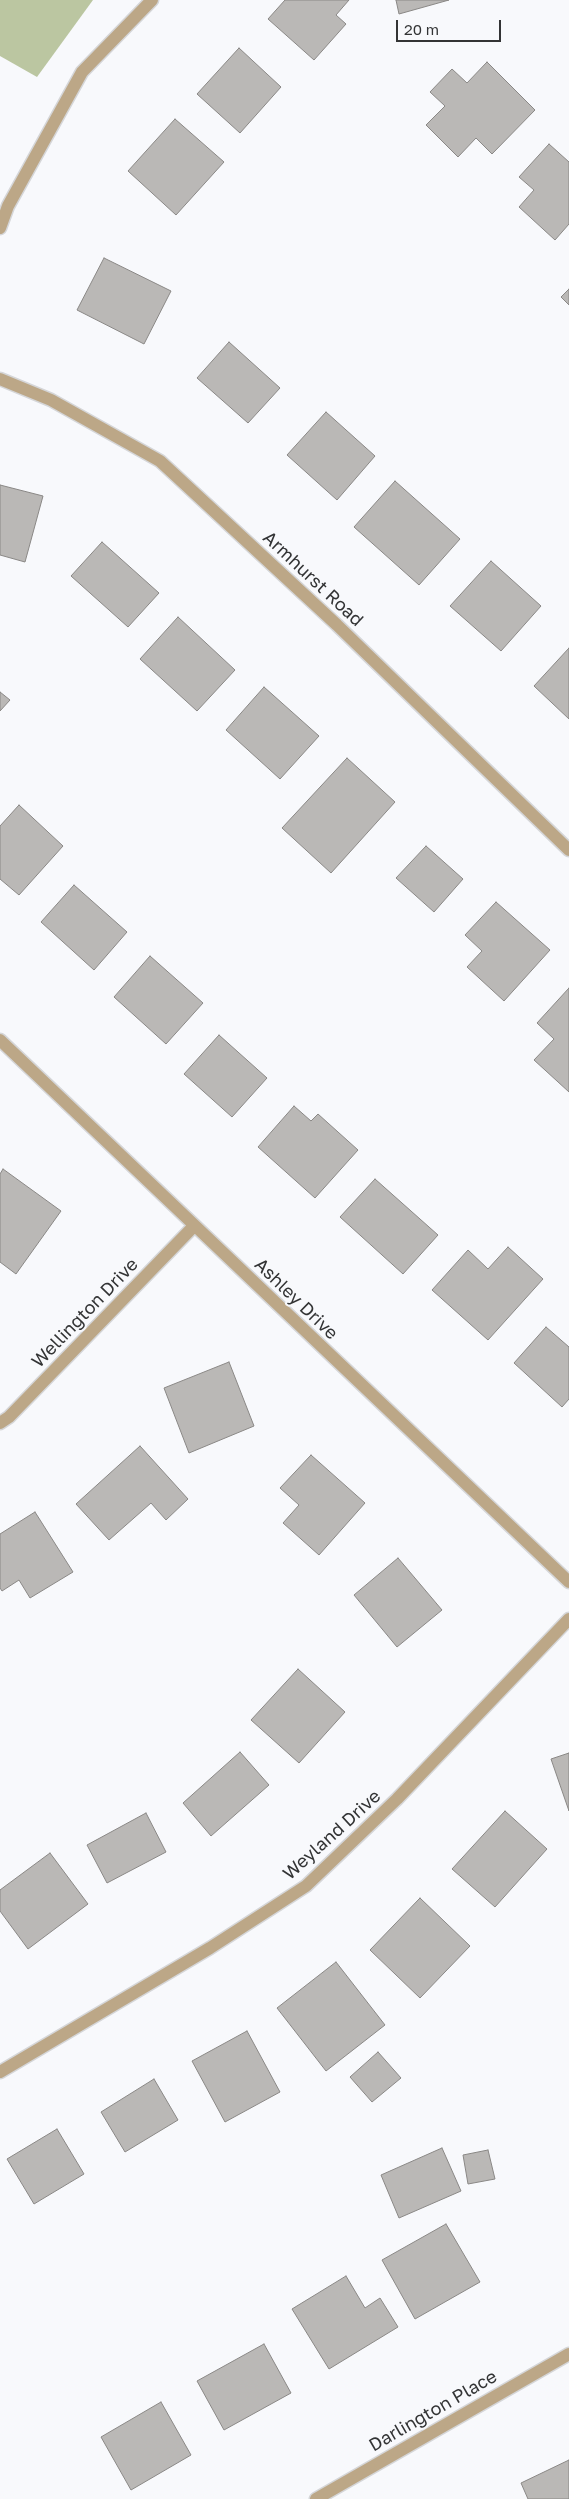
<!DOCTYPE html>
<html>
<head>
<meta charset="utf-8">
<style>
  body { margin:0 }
  #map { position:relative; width:569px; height:2499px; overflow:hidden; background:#f8f9fc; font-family:"Golos Text",sans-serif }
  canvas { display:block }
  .scale { position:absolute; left:396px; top:20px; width:105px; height:22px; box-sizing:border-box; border:2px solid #333435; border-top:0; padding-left:6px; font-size:15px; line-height:18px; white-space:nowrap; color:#333435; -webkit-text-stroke:4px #f8f9fc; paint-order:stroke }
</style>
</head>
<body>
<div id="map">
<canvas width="569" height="2499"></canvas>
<div class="scale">20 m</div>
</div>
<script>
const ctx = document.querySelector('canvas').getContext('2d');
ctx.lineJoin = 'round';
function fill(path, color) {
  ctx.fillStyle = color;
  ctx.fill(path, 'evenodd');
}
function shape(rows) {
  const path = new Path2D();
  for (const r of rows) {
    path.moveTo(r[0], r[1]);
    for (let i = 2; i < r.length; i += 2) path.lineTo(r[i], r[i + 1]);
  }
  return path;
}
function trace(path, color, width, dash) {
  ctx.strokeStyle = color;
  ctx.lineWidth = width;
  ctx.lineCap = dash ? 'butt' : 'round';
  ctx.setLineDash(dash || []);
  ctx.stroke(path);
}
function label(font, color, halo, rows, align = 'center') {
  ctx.font = font + ' "Golos Text",sans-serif';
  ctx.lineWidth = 4;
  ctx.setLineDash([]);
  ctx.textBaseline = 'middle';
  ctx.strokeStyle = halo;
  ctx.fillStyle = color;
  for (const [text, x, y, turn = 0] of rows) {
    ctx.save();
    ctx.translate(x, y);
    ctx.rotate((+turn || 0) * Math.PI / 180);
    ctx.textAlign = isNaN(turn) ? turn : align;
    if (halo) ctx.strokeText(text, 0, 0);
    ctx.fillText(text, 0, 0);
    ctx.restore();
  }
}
fill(shape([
  [0,0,93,0,37,77,0,56]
]), '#bbc6a1');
const building = shape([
  [285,0,349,0,336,15,346,24,314,60,268,19,285,0],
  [396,0,449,0,399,14,396,0],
  [239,48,281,87,240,133,197,94,239,48],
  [487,62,535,110,492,154,476,138,458,157,426,125,445,106,430,92,452,69,467,83,487,62],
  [175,119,224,162,176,215,128,171,175,119],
  [549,144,569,162,569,224,555,240,519,207,534,190,519,177,549,144],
  [104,258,171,291,144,344,77,310,104,258],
  [569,289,569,305,561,297,569,289],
  [229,342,280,388,248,423,197,378,229,342],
  [326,412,375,456,337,500,287,455,326,412],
  [395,481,460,539,419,585,354,527,395,481],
  [0,485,43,496,25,562,0,555,0,485],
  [102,542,159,593,128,627,71,576,102,542],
  [491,561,541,606,501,651,450,606,491,561],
  [178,617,235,670,197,711,140,659,178,617],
  [569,648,569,719,534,686,569,648],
  [264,687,319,736,280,779,226,730,264,687],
  [0,692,10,700,0,711,0,692],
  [347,758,395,802,331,873,282,828,347,758],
  [19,805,63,846,19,895,0,879,0,826,19,805],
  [426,846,463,879,434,912,396,878,426,846],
  [74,885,127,932,94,970,41,922,74,885],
  [496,902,550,950,504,1001,467,967,482,951,465,935,496,902],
  [150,956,203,1003,166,1044,114,997,150,956],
  [569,988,569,1092,534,1060,554,1039,537,1023,569,988],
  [219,1035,267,1078,232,1117,184,1074,219,1035],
  [294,1106,311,1121,318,1114,358,1150,315,1198,258,1147,294,1106],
  [3,1169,61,1211,16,1274,0,1262,0,1174,3,1169],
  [375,1179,438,1235,403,1274,340,1217,375,1179],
  [508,1247,543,1279,488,1340,432,1290,468,1250,488,1269,508,1247],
  [546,1327,569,1347,569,1399,562,1407,514,1363,546,1327],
  [229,1362,254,1426,189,1453,164,1388,229,1362],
  [140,1446,188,1499,166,1520,151,1503,109,1540,76,1504,140,1446],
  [311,1455,365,1503,319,1555,283,1523,299,1505,280,1488,311,1455],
  [35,1512,73,1572,30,1598,19,1580,2,1591,0,1588,0,1534,35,1512],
  [398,1558,442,1610,397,1647,354,1595,398,1558],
  [298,1669,345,1712,299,1763,251,1720,298,1669],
  [240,1752,269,1785,211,1836,183,1803,240,1752],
  [569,1753,569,1811,551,1759,569,1753],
  [505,1811,547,1849,495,1907,452,1869,505,1811],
  [146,1813,166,1852,107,1883,87,1845,146,1813],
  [50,1853,88,1904,28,1949,0,1911,0,1890,50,1853],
  [420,1898,470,1946,420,1998,370,1950,420,1898],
  [336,1962,385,2025,326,2071,277,2008,336,1962],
  [247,2031,280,2092,225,2122,192,2061,247,2031],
  [378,2052,401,2078,372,2102,350,2077,378,2052],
  [154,2079,178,2120,125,2152,101,2112,154,2079],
  [57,2129,84,2174,34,2204,7,2159,57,2129],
  [442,2148,461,2191,399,2218,381,2175,442,2148],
  [488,2150,495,2179,468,2184,463,2155,488,2150],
  [446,2224,480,2282,415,2319,382,2260,446,2224],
  [346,2276,365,2308,380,2298,398,2327,329,2369,292,2309,346,2276],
  [264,2344,291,2393,224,2430,197,2381,264,2344],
  [161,2402,191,2455,131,2490,101,2437,161,2402],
  [569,2460,569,2499,528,2499,521,2483,569,2460]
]);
fill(building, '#bab8b6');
trace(building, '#8a8886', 1);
const minor = shape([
  [0,228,8,206,82,72,152,0],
  [0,379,51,400,160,461,337,625,569,850],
  [0,1040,569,1582],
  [0,1423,9,1417,194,1226],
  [0,2072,210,1948,306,1886,397,1799,569,1619],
  [316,2499,569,2354]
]);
trace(minor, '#d5d6d8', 15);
trace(minor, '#bca787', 12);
label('18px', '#333435', '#f8f9fc', [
  ["Armhurst Road",313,579,43],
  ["Ashley Drive",296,1299,44],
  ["Wellington Drive",85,1313,-46],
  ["Weyland Drive",332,1835,-42],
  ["Darlington Place",433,2411,-30]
]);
</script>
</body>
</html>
